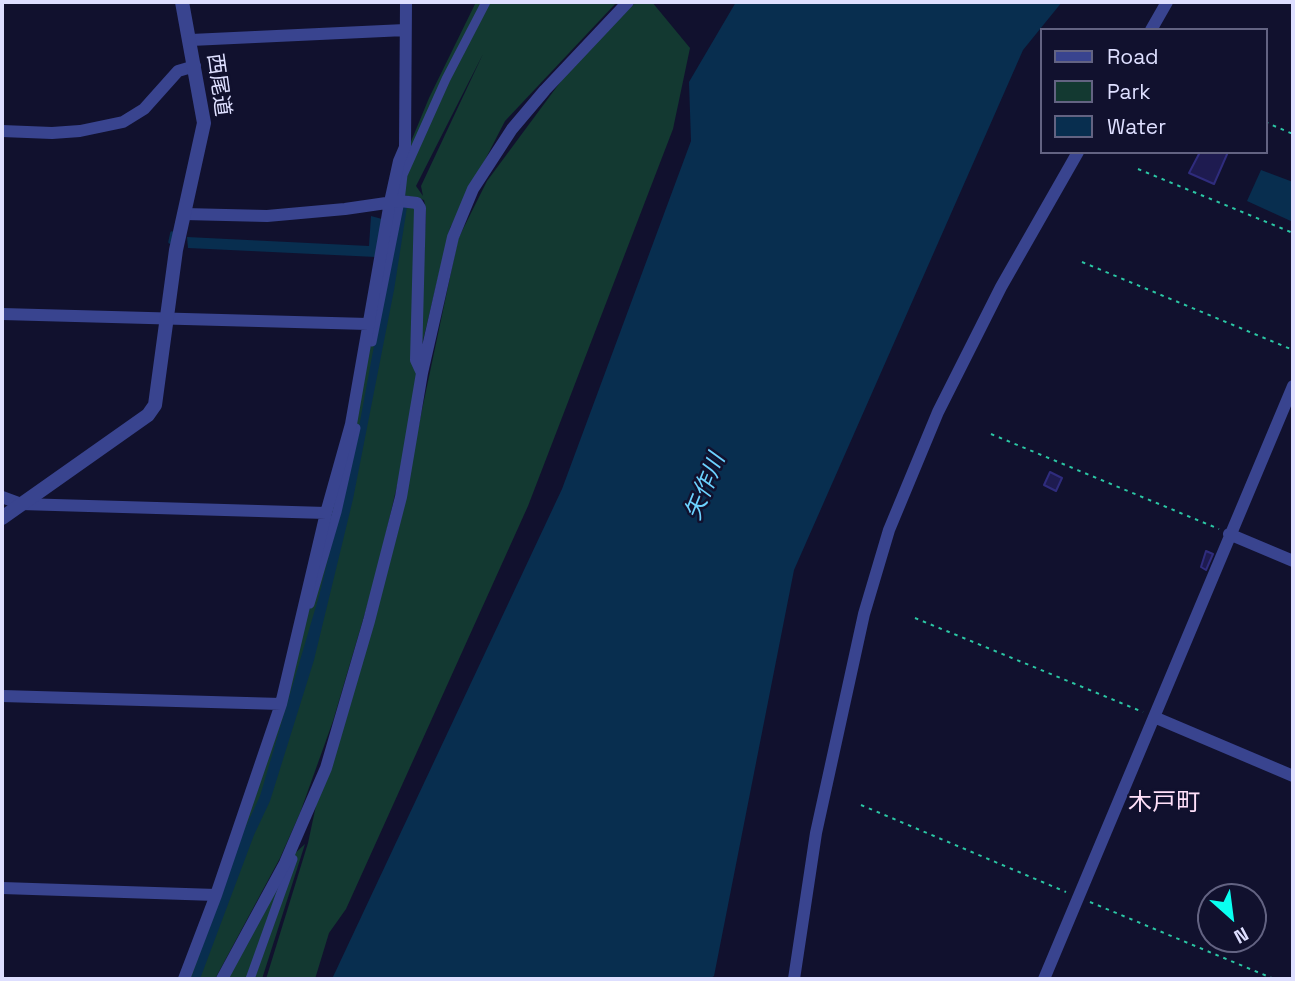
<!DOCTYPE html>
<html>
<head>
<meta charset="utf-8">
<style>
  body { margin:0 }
  #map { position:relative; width:1295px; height:981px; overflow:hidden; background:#11112e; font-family:"Space Grotesk",sans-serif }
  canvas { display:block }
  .frame { position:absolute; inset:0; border:4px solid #dedfff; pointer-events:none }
  .legend { position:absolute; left:1040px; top:28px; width:228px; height:126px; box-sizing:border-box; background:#11112e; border:2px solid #636382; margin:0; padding:9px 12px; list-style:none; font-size:21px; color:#dedfff }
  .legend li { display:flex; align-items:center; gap:14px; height:35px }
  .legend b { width:35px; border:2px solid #636382 }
  .north { position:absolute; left:1197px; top:883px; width:70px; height:70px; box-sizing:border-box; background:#11112e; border:2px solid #636382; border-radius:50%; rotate:152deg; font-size:19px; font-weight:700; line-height:28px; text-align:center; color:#dedfff }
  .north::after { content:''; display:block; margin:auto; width:24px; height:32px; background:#0afff0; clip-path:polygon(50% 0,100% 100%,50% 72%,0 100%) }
</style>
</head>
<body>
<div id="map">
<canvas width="1295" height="981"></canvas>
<div class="frame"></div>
<ul class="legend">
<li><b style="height:9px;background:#39448f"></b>Road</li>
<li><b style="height:19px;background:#133931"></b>Park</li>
<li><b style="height:19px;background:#082e4f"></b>Water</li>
</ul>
<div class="north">N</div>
</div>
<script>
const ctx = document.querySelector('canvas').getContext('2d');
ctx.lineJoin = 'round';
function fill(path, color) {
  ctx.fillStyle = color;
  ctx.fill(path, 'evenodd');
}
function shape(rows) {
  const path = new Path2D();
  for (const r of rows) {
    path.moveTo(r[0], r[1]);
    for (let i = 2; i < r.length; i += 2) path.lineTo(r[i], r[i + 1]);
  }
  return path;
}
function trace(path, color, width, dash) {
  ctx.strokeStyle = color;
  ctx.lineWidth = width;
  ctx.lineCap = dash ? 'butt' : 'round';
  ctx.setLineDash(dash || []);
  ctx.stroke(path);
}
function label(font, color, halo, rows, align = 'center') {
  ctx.font = font + ' "Space Grotesk","Noto Sans JP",sans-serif';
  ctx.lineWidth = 5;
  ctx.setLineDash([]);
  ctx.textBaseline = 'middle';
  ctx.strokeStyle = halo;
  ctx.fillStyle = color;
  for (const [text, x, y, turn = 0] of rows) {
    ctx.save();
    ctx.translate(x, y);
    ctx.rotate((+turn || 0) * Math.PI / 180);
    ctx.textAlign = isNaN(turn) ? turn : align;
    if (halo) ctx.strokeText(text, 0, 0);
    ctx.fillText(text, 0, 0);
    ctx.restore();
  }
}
fill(shape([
  [476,2,617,2,505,121,450,228,420,353,426,210,424,200,396,193,398,173,429,98],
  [483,54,421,186,423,196,416,186],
  [636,2,652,2,690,48,673,129,528,506,346,909,329,933,315,979,266,979,308,843,318,796,392,552,458,239,487,181,567,73],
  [392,206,414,207,418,378,400,473,376,576,333,721,300,813,280,858,215,979,186,979,282,705,329,515],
  [305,844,262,979,226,979,292,856]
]), '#133931');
fill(shape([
  [736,2,1062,2,1023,50,794,570,714,976,709,979,332,979,562,489,691,141,689,82],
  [1261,170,1293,182,1293,222,1247,201],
  [400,205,407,207,394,290,353,499,314,660,270,801,254,835,200,979,191,979,241,837,260,796,319,596,354,454],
  [371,216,382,219,376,257,188,248,187,237,369,246]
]), '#082e4f');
trace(shape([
  [170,242,172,233]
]), '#082e4f', 3.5);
const building = shape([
  [1200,152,1228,152,1214,184,1189,173,1200,152],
  [1050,472,1062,478,1056,491,1044,485,1050,472],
  [1206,551,1213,554,1206,570,1201,567,1206,551]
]);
fill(building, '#1e1b50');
trace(building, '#2f2c7d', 2);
trace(shape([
  [1265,122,1293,134],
  [1138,169,1293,233],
  [1082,262,1293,350],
  [991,434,1219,529],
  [915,618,1143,712],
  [861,805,1066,892],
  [1090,902,1274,979]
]), '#2bc6a4', 2, [3.5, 5]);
trace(shape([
  [372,342,400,201,403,175,446,79,486,2],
  [310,604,337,512,356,428],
  [250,979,293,859]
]), '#39448f', 9);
trace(shape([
  [1151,30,1167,2],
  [191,40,405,30],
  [2,131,52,133,80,131,123,122,144,109,178,71,195,66],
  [184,214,267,216,345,209,400,201,417,203,420,208,416,360,422,373],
  [2,314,368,324],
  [2,497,21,504,326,513],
  [1229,534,1293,561],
  [2,696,281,704],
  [1154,717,1293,776],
  [2,888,216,895],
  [184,979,216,895,281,704,326,513,351,424,390,202,399,161,405,147,406,2],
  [222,979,285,863,326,768,369,621,401,497,422,373,453,237,473,189,512,129,545,90,628,2],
  [794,979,816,833,864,614,889,530,938,412,1001,287,1078,152],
  [1044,979,1293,386]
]), '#39448f', 12);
trace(shape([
  [2,518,148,415,155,405,176,250,204,123,182,2]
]), '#39448f', 14);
label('21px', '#dedfff', '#11112e', [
  ["西尾道",218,85,82]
]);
label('italic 23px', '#6cd2ff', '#11112e', [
  ["矢作川",706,487,-68]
]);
label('24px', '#ffe0f9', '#11112e', [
  ["木戸町",1164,803]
]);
</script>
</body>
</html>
